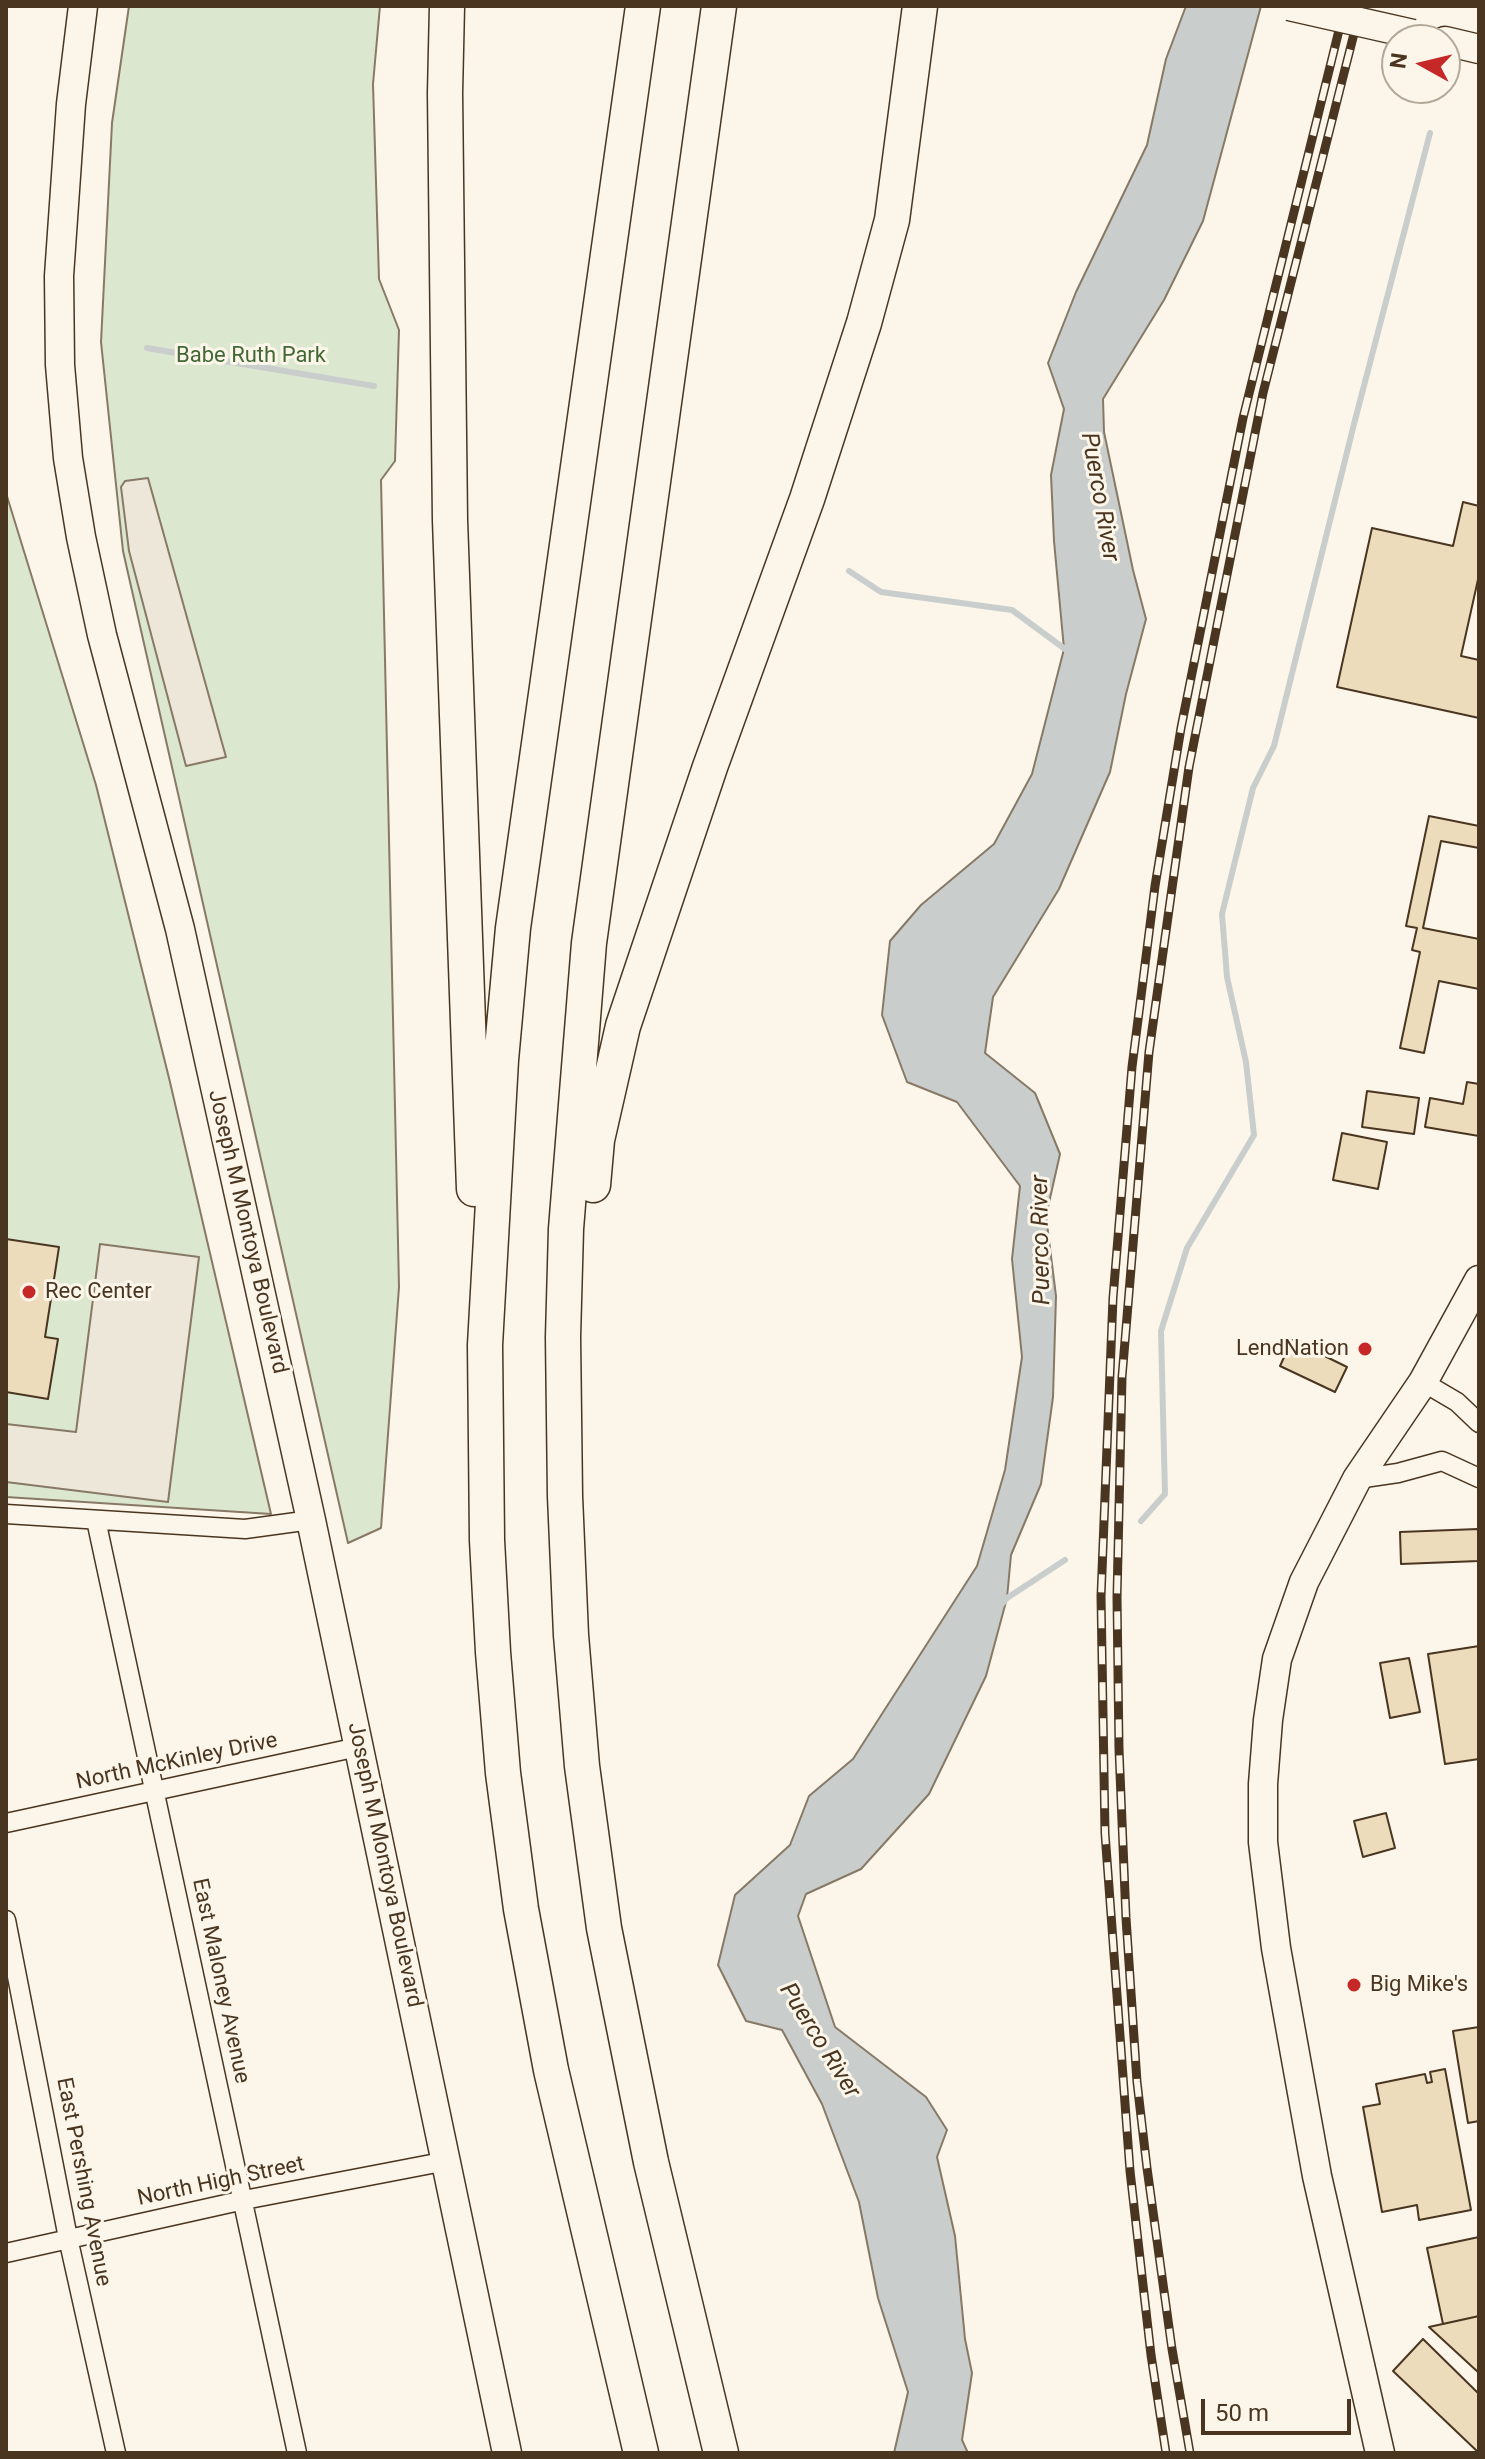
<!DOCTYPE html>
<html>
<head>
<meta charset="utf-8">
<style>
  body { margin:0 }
  #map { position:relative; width:1485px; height:2459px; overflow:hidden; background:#fbf6e9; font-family:Roboto,sans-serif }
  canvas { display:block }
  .frame { position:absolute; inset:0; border:8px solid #4a3520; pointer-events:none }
  .north { position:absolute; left:1381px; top:24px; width:80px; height:80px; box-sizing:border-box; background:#fbf6e9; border:2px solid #b4a999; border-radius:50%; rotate:278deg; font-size:22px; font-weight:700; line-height:32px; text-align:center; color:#4a3520 }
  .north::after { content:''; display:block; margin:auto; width:28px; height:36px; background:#c62828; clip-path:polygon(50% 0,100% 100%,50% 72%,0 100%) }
  .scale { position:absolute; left:1201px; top:2399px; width:150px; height:36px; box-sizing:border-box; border:4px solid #4a3520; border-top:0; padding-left:10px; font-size:24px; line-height:28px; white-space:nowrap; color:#4a3520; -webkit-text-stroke:6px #fbf6e9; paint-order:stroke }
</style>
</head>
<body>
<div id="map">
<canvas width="1485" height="2459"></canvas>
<div class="frame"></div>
<div class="north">N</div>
<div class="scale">50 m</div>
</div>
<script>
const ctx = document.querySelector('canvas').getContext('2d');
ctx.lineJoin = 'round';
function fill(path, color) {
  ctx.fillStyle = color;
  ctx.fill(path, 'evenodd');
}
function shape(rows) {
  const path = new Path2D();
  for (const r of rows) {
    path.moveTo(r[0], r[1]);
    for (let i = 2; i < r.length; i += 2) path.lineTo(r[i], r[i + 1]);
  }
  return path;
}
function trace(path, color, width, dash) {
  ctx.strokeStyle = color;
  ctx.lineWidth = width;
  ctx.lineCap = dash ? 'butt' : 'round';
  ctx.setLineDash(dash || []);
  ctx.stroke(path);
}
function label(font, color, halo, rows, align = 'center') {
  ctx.font = font + ' Roboto,sans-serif';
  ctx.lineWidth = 6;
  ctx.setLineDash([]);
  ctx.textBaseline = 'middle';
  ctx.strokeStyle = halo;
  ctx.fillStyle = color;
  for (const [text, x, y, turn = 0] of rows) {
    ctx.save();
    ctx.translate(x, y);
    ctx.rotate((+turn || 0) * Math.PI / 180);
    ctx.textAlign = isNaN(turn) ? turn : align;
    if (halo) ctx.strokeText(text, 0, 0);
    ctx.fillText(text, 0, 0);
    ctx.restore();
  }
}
const green = shape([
  [129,6,380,6,373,84,379,279,399,330,395,461,381,480,399,1287,381,1528,348,1543,123,551,101,342,112,123,129,6],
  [6,493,96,785,169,1078,271,1514,6,1497,6,493]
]);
fill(green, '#dce7d0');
trace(green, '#887966', 2);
const parking = shape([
  [148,478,226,757,186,766,129,551,121,487,125,481,148,478],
  [100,1244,199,1257,168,1502,6,1482,6,1424,76,1432,100,1244]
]);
fill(parking, '#ede7d9');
trace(parking, '#887966', 2);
const water = shape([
  [1186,6,1261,6,1203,221,1164,300,1103,399,1104,432,1133,570,1146,619,1126,694,1110,772,1059,889,993,997,985,1053,1035,1093,1060,1154,1046,1216,1056,1296,1053,1397,1041,1484,1011,1555,1007,1598,986,1676,929,1794,861,1869,806,1894,798,1916,835,2027,926,2097,947,2130,937,2157,955,2236,965,2339,972,2373,962,2440,968,2453,894,2453,908,2392,878,2298,859,2202,822,2104,782,2030,746,2021,718,1965,735,1895,790,1845,809,1796,853,1759,977,1566,1005,1470,1022,1357,1012,1259,1020,1186,957,1102,907,1082,882,1015,890,941,921,905,994,844,1032,774,1064,649,1054,541,1051,475,1064,409,1048,363,1076,292,1147,145,1166,59,1186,6]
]);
fill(water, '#c9cecd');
trace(water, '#887966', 2);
trace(shape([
  [147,348,374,386],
  [849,571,881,592,1012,610,1069,652],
  [1141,1521,1165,1494,1161,1331,1187,1248,1254,1135,1246,1062,1227,977,1222,914,1253,788,1274,746,1354,424,1430,133],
  [1003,1603,1007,1598,1065,1560]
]), '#c9cecd', 6);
const building = shape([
  [1463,502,1479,506,1479,575,1461,656,1479,660,1479,718,1337,687,1372,528,1453,546,1463,502],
  [1429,816,1479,826,1479,848,1441,841,1423,928,1479,939,1479,989,1439,981,1424,1053,1400,1048,1420,952,1412,950,1417,928,1406,926,1429,816],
  [1467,1082,1479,1084,1479,1136,1425,1127,1430,1098,1463,1104,1467,1082],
  [1367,1091,1419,1098,1414,1134,1362,1127,1367,1091],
  [1342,1133,1387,1142,1378,1189,1333,1180,1342,1133],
  [6,1239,59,1247,45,1337,58,1339,48,1399,6,1392,6,1239],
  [1292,1340,1347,1367,1335,1392,1280,1366,1292,1340],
  [1478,1529,1479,1561,1401,1564,1400,1532,1478,1529],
  [1479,1646,1479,1759,1445,1764,1428,1654,1479,1646],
  [1409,1658,1420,1712,1390,1718,1380,1663,1409,1658],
  [1386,1813,1395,1848,1363,1857,1354,1821,1386,1813],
  [1479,2027,1479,2121,1468,2123,1453,2031,1479,2027],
  [1445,2069,1471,2210,1419,2220,1417,2205,1382,2212,1363,2107,1380,2104,1376,2084,1425,2074,1427,2083,1432,2082,1430,2072,1445,2069],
  [1479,2237,1479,2316,1443,2324,1427,2248,1479,2237],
  [1479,2316,1479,2373,1429,2327,1479,2316],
  [1423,2339,1479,2394,1479,2453,1393,2371,1423,2339]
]);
fill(building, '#ecdcbc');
trace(building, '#4a3520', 2);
const street = shape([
  [1423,1382,1457,1402,1479,1423],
  [1357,1479,1398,1473,1442,1461,1479,1478],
  [6,1514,245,1529,311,1520],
  [96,1520,297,2453],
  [6,1823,358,1747],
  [6,1920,68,2238,116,2453],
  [6,2253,244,2200,447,2161]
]);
const primary = shape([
  [83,6,71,104,59,276,60,365,68,458,81,537,102,635,180,929,311,1520,507,2453],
  [1445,41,1479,49],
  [1380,2453,1317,2176,1276,1948,1263,1842,1263,1784,1268,1720,1277,1659,1304,1582,1357,1479,1423,1382,1479,1280]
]);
const highway = shape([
  [447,6,445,93,450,520,474,1189],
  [719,6,589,943,566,1229,563,1337,565,1496,571,1635,582,1766,604,1928,651,2162,721,2453],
  [593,1185,597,1140,623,1026,710,767,807,499,864,323,892,220,920,6],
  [641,2453,551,2070,521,1909,503,1773,493,1652,487,1540,485,1345,501,1060,513,928,643,6]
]);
trace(street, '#4a3520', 21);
trace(primary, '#4a3520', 31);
trace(highway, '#4a3520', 37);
trace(street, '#fbf6e9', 18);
trace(primary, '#fbf6e9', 28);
trace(highway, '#fbf6e9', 34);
const rail = shape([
  [1166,2453,1151,2355,1130,2171,1105,1833,1101,1596,1113,1298,1132,1067,1155,886,1181,728,1243,418,1345,6],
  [1190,2453,1172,2349,1147,2168,1137,2082,1126,1918,1119,1749,1117,1597,1122,1377,1149,1052,1189,767,1263,393,1361,6]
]);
trace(rail, '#4a3520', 9);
trace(rail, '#fbf6e9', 6, [18]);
const primaryBridge = shape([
  [1289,6,1413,34]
]);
trace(primaryBridge, '#4a3520', 31, []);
trace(primaryBridge, '#fbf6e9', 28);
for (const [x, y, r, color] of [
  [29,1292,8,"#c62828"],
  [1365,1349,8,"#c62828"],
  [1354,1985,8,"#c62828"]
]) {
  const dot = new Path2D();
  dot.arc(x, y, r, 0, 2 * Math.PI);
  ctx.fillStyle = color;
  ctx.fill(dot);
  trace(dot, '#fbf6e9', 3);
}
label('22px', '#436837', '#fbf6e9', [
  ["Babe Ruth Park",251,356]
]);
label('22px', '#4a3520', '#fbf6e9', [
  ["Joseph M Montoya Boulevard",247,1232,77],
  ["North McKinley Drive",177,1762,-12],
  ["Joseph M Montoya Boulevard",384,1865,78],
  ["East Maloney Avenue",220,1981,78],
  ["East Pershing Avenue",83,2182,79],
  ["North High Street",221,2182,-12]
]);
label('22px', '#4a3520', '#fbf6e9', [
  ["Rec Center",45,1292],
  ["LendNation",1349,1349,"right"],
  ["Big Mike's",1370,1985]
], 'left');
label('italic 24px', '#4a3520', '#fbf6e9', [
  ["Puerco River",1099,497,80],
  ["Puerco River",1042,1240,-91],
  ["Puerco River",819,2041,58]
]);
</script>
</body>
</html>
